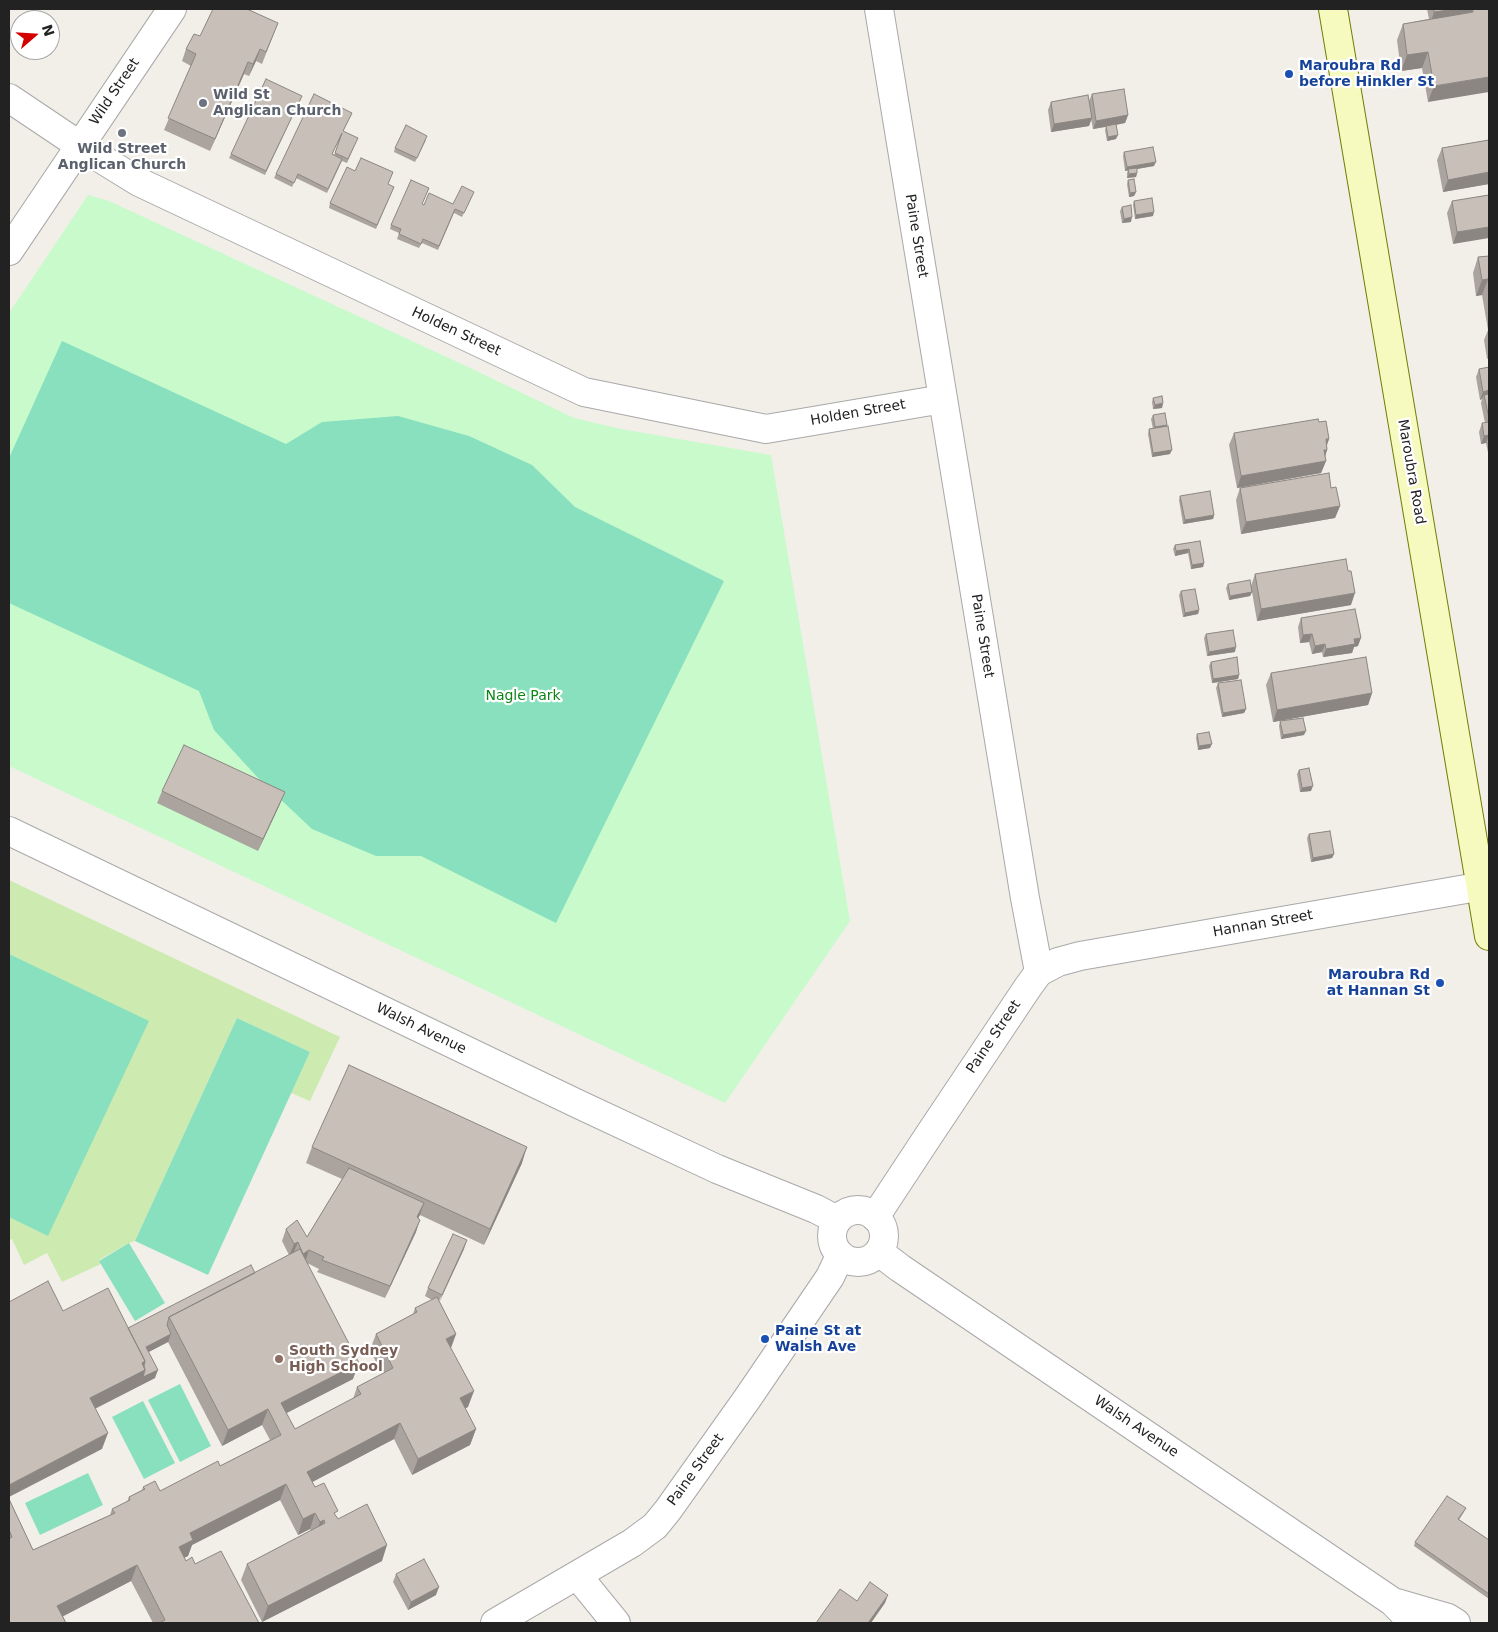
<!DOCTYPE html>
<html>
<head>
<meta charset="utf-8">
<style>
  body { margin:0 }
  #map { position:relative; width:1498px; height:1632px; overflow:hidden; background:#f2efe9; font-family:"DejaVu Sans",sans-serif }
  canvas { display:block }
  .frame { position:absolute; inset:0; border:10px solid #222; pointer-events:none }
  .north { position:absolute; left:10px; top:10px; width:50px; height:50px; box-sizing:border-box; background:#fff; border:1px solid #a7a7a7; border-radius:50%; rotate:71deg; font-size:14px; font-weight:700; line-height:20px; text-align:center; color:#222 }
  .north::after { content:''; display:block; margin:auto; width:18px; height:22px; background:#d40000; clip-path:polygon(50% 0,100% 100%,50% 72%,0 100%) }
</style>
</head>
<body>
<div id="map">
<canvas width="1498" height="1632"></canvas>
<div class="frame"></div>
<div class="north">N</div>
</div>
<script>
const ctx = document.querySelector('canvas').getContext('2d');
ctx.lineJoin = 'round';
function fill(path, color) {
  ctx.fillStyle = color;
  ctx.fill(path, 'evenodd');
}
function shape(rows) {
  const path = new Path2D();
  for (const r of rows) {
    if (r.length === 3) {
      path.moveTo(r[0] + r[2], r[1]);
      path.arc(r[0], r[1], r[2], 0, 2 * Math.PI);
      continue;
    }
    path.moveTo(r[0], r[1]);
    for (let i = 2; i < r.length; i += 2) path.lineTo(r[i], r[i + 1]);
  }
  return path;
}
function trace(path, color, width, dash) {
  ctx.strokeStyle = color;
  ctx.lineWidth = width;
  ctx.lineCap = dash ? 'butt' : 'round';
  ctx.setLineDash(dash || []);
  ctx.stroke(path);
}
function label(font, color, halo, rows, align = 'center') {
  ctx.font = font + ' "DejaVu Sans",sans-serif';
  ctx.lineWidth = 4.5;
  ctx.setLineDash([]);
  ctx.textBaseline = 'middle';
  ctx.strokeStyle = halo;
  ctx.fillStyle = color;
  for (const [text, x, y, turn = 0] of rows) {
    ctx.save();
    ctx.translate(x, y);
    ctx.rotate((+turn || 0) * Math.PI / 180);
    ctx.textAlign = isNaN(turn) ? turn : align;
    if (halo) ctx.strokeText(text, 0, 0);
    ctx.fillText(text, 0, 0);
    ctx.restore();
  }
}
fill(shape([
  [9,880,340,1037,310,1101,291,1093,310,1052,237,1018,135,1241,129,1243,99,1260,101,1264,62,1282,47,1253,24,1265,12,1239,9,1240]
]), '#cdebb0');
fill(shape([
  [88,195,109,201,464,365,574,418,621,429,771,455,850,921,725,1103,9,766,9,313]
]), '#c8facc');
fill(shape([
  [62,341,286,444,322,422,398,416,469,436,532,465,575,507,724,581,556,923,421,856,376,856,312,829,260,780,214,730,199,691,9,603,9,458],
  [9,954,149,1021,48,1236,9,1217],
  [237,1018,310,1052,208,1275,135,1241],
  [129,1243,165,1303,135,1321,99,1261],
  [180,1384,211,1446,180,1462,148,1400],
  [143,1401,175,1463,144,1479,112,1417],
  [88,1473,103,1505,40,1535,25,1503]
]), '#88e0be');
const minor = shape([
  [9,98,79,145,139,182,584,392,766,429,943,399],
  [1039,972,1058,962,1080,956,1489,885],
  [875,1217,929,1135,1028,987,1039,972,1025,898,879,9],
  [577,1575,616,1623],
  [495,1623,632,1543,655,1526,668,1510,747,1399,830,1277,840,1256]
]);
const tertiary = shape([
  [9,251,172,9],
  [9,831,578,1104,717,1169,816,1209,837,1220],
  [858,1236,26],
  [879,1252,900,1268,1393,1602,1413,1623],
  [1393,1602,1448,1618,1456,1623]
]);
const secondary = shape([
  [1333,9,1489,936]
]);
trace(minor, '#a9a9a9', 30);
trace(tertiary, '#a9a9a9', 30);
trace(secondary, '#707d05', 30);
trace(minor, '#fff', 28);
trace(tertiary, '#fff', 28);
trace(secondary, '#f7fabf', 28);
fill(shape([
  [1427,9,1489,9,1428,102,1422,68,1401,71,1397,40,1403,24,1429,19],
  [278,23,262,64,256,61,249,76,244,74,210,151,164,130,191,66,182,61,186,49,200,36],
  [1092,94,1128,115,1125,123,1116,125,1116,139,1107,141,1105,130,1106,127,1093,129,1091,119,1089,126,1051,132,1048,110,1051,102,1089,101],
  [300,100,265,175,229,158,231,154],
  [352,113,343,131,356,142,347,163,342,161,327,193,296,178,292,187,274,178,276,174],
  [340,138,335,153,334,155,332,154],
  [426,140,415,162,394,152,395,148],
  [1489,140,1489,184,1443,192,1437,160,1442,148],
  [1124,152,1154,166,1137,169,1137,173,1136,177,1127,178,1127,173,1128,170,1125,171,1123,156],
  [355,171,394,187,376,229,329,208,330,203],
  [1128,180,1136,192,1134,196,1129,197,1127,184],
  [1489,195,1453,244,1447,213,1452,201],
  [472,196,462,217,454,213,438,250,422,243,419,248,397,239,399,233,390,229,391,225,423,204,424,205,453,204],
  [1134,201,1153,216,1135,219,1133,205],
  [1122,207,1131,222,1122,223,1120,211],
  [1489,256,1489,358,1487,359,1484,340,1488,330,1482,295,1476,296,1473,273,1478,257],
  [1489,367,1489,457,1486,443,1481,444,1479,432,1482,423,1485,423,1481,403,1482,399,1480,400,1476,377,1479,369],
  [1153,398,1163,403,1162,408,1153,409,1152,402],
  [1153,415,1167,427,1170,454,1152,457,1148,434,1149,429,1153,429,1151,419],
  [1319,422,1329,439,1327,445,1327,450,1325,457,1326,461,1321,473,1237,488,1229,445,1234,433],
  [1240,488,1331,488,1340,506,1335,518,1241,534,1236,500],
  [1180,496,1214,515,1213,519,1183,524,1179,500],
  [1200,541,1204,563,1203,567,1191,569,1188,553,1175,556,1173,549,1175,545],
  [1255,574,1351,605,1257,621,1252,592,1250,596,1229,600,1226,588,1228,584,1251,586],
  [1181,591,1199,610,1198,614,1183,617,1179,595],
  [1301,618,1358,646,1354,647,1352,653,1323,657,1322,652,1312,654,1309,642,1300,643,1298,627],
  [1206,634,1235,652,1207,656,1204,638],
  [1211,662,1239,675,1238,679,1212,683,1209,666],
  [1271,673,1372,693,1368,705,1273,722,1266,685],
  [1218,683,1246,709,1244,713,1222,717,1216,688],
  [1280,721,1304,735,1281,739,1279,726],
  [1197,734,1210,748,1198,750,1196,738],
  [1299,770,1311,791,1300,792,1297,774],
  [162,791,280,804,258,851,157,803],
  [1309,834,1334,854,1332,858,1311,862,1307,838],
  [312,1147,522,1163,484,1245,420,1215,418,1218,416,1232,385,1298,317,1272,319,1269,307,1263,353,1379,286,1413,295,1429,353,1399,357,1387,382,1374,370,1350,376,1334,413,1314,415,1308,432,1300,425,1296,428,1288,464,1249,439,1301,456,1334,451,1348,468,1407,465,1408,476,1429,470,1445,412,1475,394,1439,312,1482,315,1487,338,1519,382,1561,262,1622,241,1580,247,1564,311,1531,310,1529,298,1535,280,1500,192,1545,188,1556,184,1558,186,1561,195,1564,259,1623,153,1623,131,1581,63,1616,66,1623,9,1623,9,1499,33,1550,110,1515,112,1509,127,1502,129,1497,142,1490,143,1487,160,1491,220,1466,270,1440,262,1425,222,1446,168,1342,148,1352,155,1378,95,1409,102,1449,63,1311,128,1328,255,1273,289,1255,282,1241,286,1229,307,1237,342,1179,306,1163],
  [1466,1508,1464,1512,1459,1520,1489,1540,1489,1599,1414,1546,1415,1542],
  [396,1574,436,1595,408,1610,393,1582]
]), '#aba49e');
fill(shape([
  [1456,9,1473,9,1470,18,1430,25,1434,12],
  [260,49,256,61,249,76,253,64],
  [1428,52,1422,68,1401,71,1407,55],
  [248,62,244,74,210,151,215,139],
  [1489,77,1489,92,1428,102,1434,86],
  [1128,115,1125,123,1093,129,1096,121],
  [1092,118,1089,126,1051,132,1054,124],
  [1118,135,1116,139,1107,141,1108,137],
  [1156,162,1154,166,1125,171,1127,167],
  [1489,172,1489,184,1443,192,1448,180],
  [1137,173,1136,177,1127,178,1129,174],
  [1136,192,1134,196,1129,197,1130,193],
  [1154,212,1153,216,1135,219,1136,215],
  [1132,217,1131,222,1122,223,1124,219],
  [1489,227,1489,238,1453,244,1457,232],
  [1488,279,1482,295,1476,296,1482,280],
  [1489,390,1489,398,1484,395,1482,399,1480,400,1483,392],
  [1163,403,1162,408,1153,409,1155,405],
  [1167,425,1166,429,1153,431,1155,427],
  [1489,435,1486,443,1481,444,1484,436],
  [1326,439,1329,439,1325,450,1327,450,1323,462,1326,461,1321,473,1237,488,1241,476],
  [1172,450,1170,454,1152,457,1153,453],
  [1340,506,1335,518,1241,534,1246,522],
  [1214,515,1213,519,1183,524,1185,520],
  [1189,549,1188,553,1175,556,1176,551],
  [1204,563,1203,567,1191,569,1192,565],
  [1252,592,1250,596,1229,600,1230,596],
  [1355,593,1351,605,1257,621,1261,609],
  [1199,610,1198,614,1183,617,1185,613],
  [1312,634,1309,642,1300,643,1303,635],
  [1361,638,1358,646,1354,647,1352,653,1323,657,1326,649,1354,639],
  [1325,644,1322,652,1312,654,1315,646],
  [1236,647,1235,652,1207,656,1209,652],
  [1239,675,1238,679,1212,683,1213,679],
  [1372,693,1368,705,1273,722,1277,710],
  [1246,709,1244,713,1222,717,1223,713],
  [1306,731,1304,735,1281,739,1283,735],
  [1212,744,1210,748,1198,750,1199,746],
  [1313,786,1311,791,1300,792,1302,788],
  [285,792,280,804,258,851,263,839],
  [1334,854,1332,858,1311,862,1313,858],
  [527,1147,522,1163,484,1245,490,1229],
  [424,1203,420,1215,412,1229,417,1217],
  [420,1220,416,1232,385,1298,390,1286],
  [467,1240,464,1249,439,1303,442,1295],
  [298,1242,293,1254,289,1256,294,1244],
  [309,1250,305,1262,303,1254],
  [171,1334,168,1342,143,1355,146,1347],
  [456,1334,450,1350,446,1339],
  [145,1361,145,1370,158,1370,155,1378,84,1414,90,1398],
  [359,1363,353,1379,275,1419,281,1403],
  [474,1391,468,1407,454,1414,460,1398],
  [268,1409,262,1425,222,1446,228,1430],
  [400,1423,394,1439,301,1488,307,1472],
  [476,1429,470,1445,412,1475,418,1459],
  [108,1433,102,1449,9,1497,9,1485],
  [286,1484,280,1500,192,1545,188,1556,173,1563,179,1547,190,1533],
  [315,1513,310,1529,298,1535,303,1519],
  [324,1520,318,1536,314,1538,320,1522],
  [387,1545,382,1561,262,1622,268,1606],
  [137,1565,131,1581,52,1622,57,1606],
  [439,1587,436,1595,408,1610,411,1602],
  [888,1595,885,1603,871,1623,868,1623]
]), '#8b8681');
const building = shape([
  [213,9,247,9,278,23,266,52,260,49,253,64,248,62,215,139,168,118,196,54,186,49,194,34,200,36,213,9],
  [1434,9,1456,9,1434,12,1434,9],
  [1473,9,1489,9,1489,77,1434,86,1428,52,1407,55,1403,24,1473,12,1473,9],
  [266,79,302,96,266,171,231,154,266,79],
  [1124,89,1128,115,1096,121,1092,94,1124,89],
  [314,94,352,113,343,131,358,138,348,159,335,153,342,133,332,154,342,159,328,189,298,174,294,183,276,174,314,94],
  [1088,95,1092,118,1054,124,1051,102,1088,95],
  [1116,124,1118,135,1108,137,1106,126,1116,124],
  [406,125,427,136,417,158,395,148,406,125],
  [1489,140,1489,172,1448,180,1442,148,1489,140],
  [1153,147,1156,162,1127,167,1124,152,1153,147],
  [361,158,393,172,388,184,394,187,377,225,330,203,347,167,355,171,361,158],
  [1137,168,1137,173,1129,174,1128,169,1137,168],
  [1134,179,1136,192,1130,193,1128,180,1134,179],
  [411,180,429,188,422,204,424,205,429,193,453,204,462,186,474,192,464,213,455,209,439,246,423,239,421,244,399,234,401,229,391,225,411,180],
  [1489,195,1489,227,1457,232,1452,201,1489,195],
  [1152,198,1154,212,1136,215,1134,201,1152,198],
  [1131,205,1132,217,1124,219,1122,207,1131,205],
  [1489,256,1489,288,1488,279,1482,280,1478,257,1489,256],
  [1489,367,1489,390,1483,392,1479,369,1489,367],
  [1489,394,1489,418,1484,395,1489,394],
  [1162,396,1163,403,1155,405,1153,398,1162,396],
  [1165,413,1167,425,1155,427,1153,415,1165,413],
  [1318,419,1319,422,1326,421,1329,439,1326,439,1327,450,1324,450,1326,461,1241,476,1234,433,1318,419],
  [1489,422,1489,437,1489,435,1484,436,1482,423,1489,422],
  [1168,426,1172,450,1153,453,1149,429,1168,426],
  [1329,473,1331,488,1336,487,1340,506,1246,522,1240,488,1329,473],
  [1210,491,1214,515,1185,520,1180,496,1210,491],
  [1200,541,1204,563,1192,565,1189,549,1176,551,1175,545,1200,541],
  [1346,559,1348,571,1351,571,1355,593,1261,609,1255,574,1346,559],
  [1250,580,1252,592,1230,596,1228,584,1250,580],
  [1195,589,1199,610,1185,613,1181,591,1195,589],
  [1355,609,1361,638,1354,639,1355,644,1326,649,1325,644,1315,646,1312,634,1303,635,1301,618,1355,609],
  [1233,630,1236,647,1209,652,1206,634,1233,630],
  [1237,657,1239,675,1213,679,1211,662,1237,657],
  [1366,657,1372,693,1277,710,1271,673,1366,657],
  [1241,680,1246,709,1223,713,1218,683,1241,680],
  [1303,718,1306,731,1283,735,1280,721,1303,718],
  [1209,732,1212,744,1199,746,1197,734,1209,732],
  [184,745,285,792,263,839,162,791,184,745],
  [1309,768,1313,786,1302,788,1299,770,1309,768],
  [1330,831,1334,854,1313,858,1309,834,1330,831],
  [349,1065,527,1147,490,1229,312,1147,349,1065],
  [349,1168,424,1203,417,1217,420,1220,390,1286,322,1260,324,1257,309,1250,303,1254,298,1242,294,1244,286,1229,297,1220,307,1237,349,1168],
  [453,1234,467,1240,442,1295,428,1288,453,1234],
  [300,1249,359,1363,281,1403,295,1429,361,1394,357,1387,393,1368,376,1334,417,1312,415,1308,437,1297,456,1334,446,1339,474,1391,460,1398,476,1429,418,1459,400,1423,307,1472,315,1487,324,1483,338,1511,334,1513,338,1519,367,1504,387,1545,268,1606,247,1564,325,1523,324,1520,320,1522,315,1513,303,1519,286,1484,190,1533,193,1540,179,1547,186,1561,192,1557,195,1564,221,1551,259,1623,159,1623,165,1620,137,1565,57,1606,66,1623,9,1623,9,1539,12,1537,9,1530,9,1499,33,1550,115,1513,112,1509,130,1500,129,1497,145,1489,143,1487,155,1481,160,1491,218,1461,220,1466,281,1435,268,1409,228,1430,169,1317,300,1249],
  [251,1265,255,1273,169,1317,167,1325,171,1334,146,1347,158,1370,143,1377,145,1370,144,1366,145,1361,128,1328,251,1265],
  [48,1281,63,1311,108,1288,145,1361,142,1363,145,1370,90,1398,108,1433,9,1485,9,1302,48,1281],
  [1447,1496,1466,1508,1458,1519,1489,1540,1489,1594,1415,1542,1447,1496],
  [424,1559,439,1587,411,1602,396,1574,424,1559],
  [870,1582,888,1595,868,1623,816,1623,840,1589,857,1601,870,1582]
]);
fill(building, '#c7bfb8');
trace(building, '#8b8681', 1);
for (const [x, y, r, color] of [
  [1289,74,5,"#1a4fb4"],
  [203,103,5,"#6b7280"],
  [122,133,5,"#6b7280"],
  [1440,983,5,"#1a4fb4"],
  [765,1339,5,"#1a4fb4"],
  [279,1359,5,"#8d6e63"]
]) {
  const dot = new Path2D();
  dot.arc(x, y, r, 0, 2 * Math.PI);
  ctx.fillStyle = color;
  ctx.fill(dot);
  trace(dot, '#fff', 2);
}
label('bold 14px', '#164399', '#fff', [
  ["Maroubra Rd",1299,66],
  ["before Hinkler St",1299,82],
  ["Maroubra Rd",1430,975,"right"],
  ["at Hannan St",1430,991,"right"],
  ["Paine St at",775,1331],
  ["Walsh Ave",775,1347]
], 'left');
label('14px', '#222', '#fff', [
  ["Wild Street",115,92,-56],
  ["Paine Street",916,236,81],
  ["Holden Street",456,332,25],
  ["Holden Street",858,413,-10],
  ["Maroubra Road",1411,472,80],
  ["Paine Street",982,636,81],
  ["Hannan Street",1263,924,-10],
  ["Walsh Avenue",421,1029,26],
  ["Paine Street",994,1037,-56],
  ["Walsh Avenue",1136,1427,34],
  ["Paine Street",696,1470,-54]
]);
label('bold 14px', '#5b616d', '#fff', [
  ["Wild St",213,95],
  ["Anglican Church",213,111],
  ["Wild Street",122,149,"center"],
  ["Anglican Church",122,165,"center"]
], 'left');
label('14px', '#0c8416', '#fff', [
  ["Nagle Park",523,696]
]);
label('bold 14px', '#785e54', '#fff', [
  ["South Sydney",289,1351],
  ["High School",289,1367]
], 'left');
</script>
</body>
</html>
